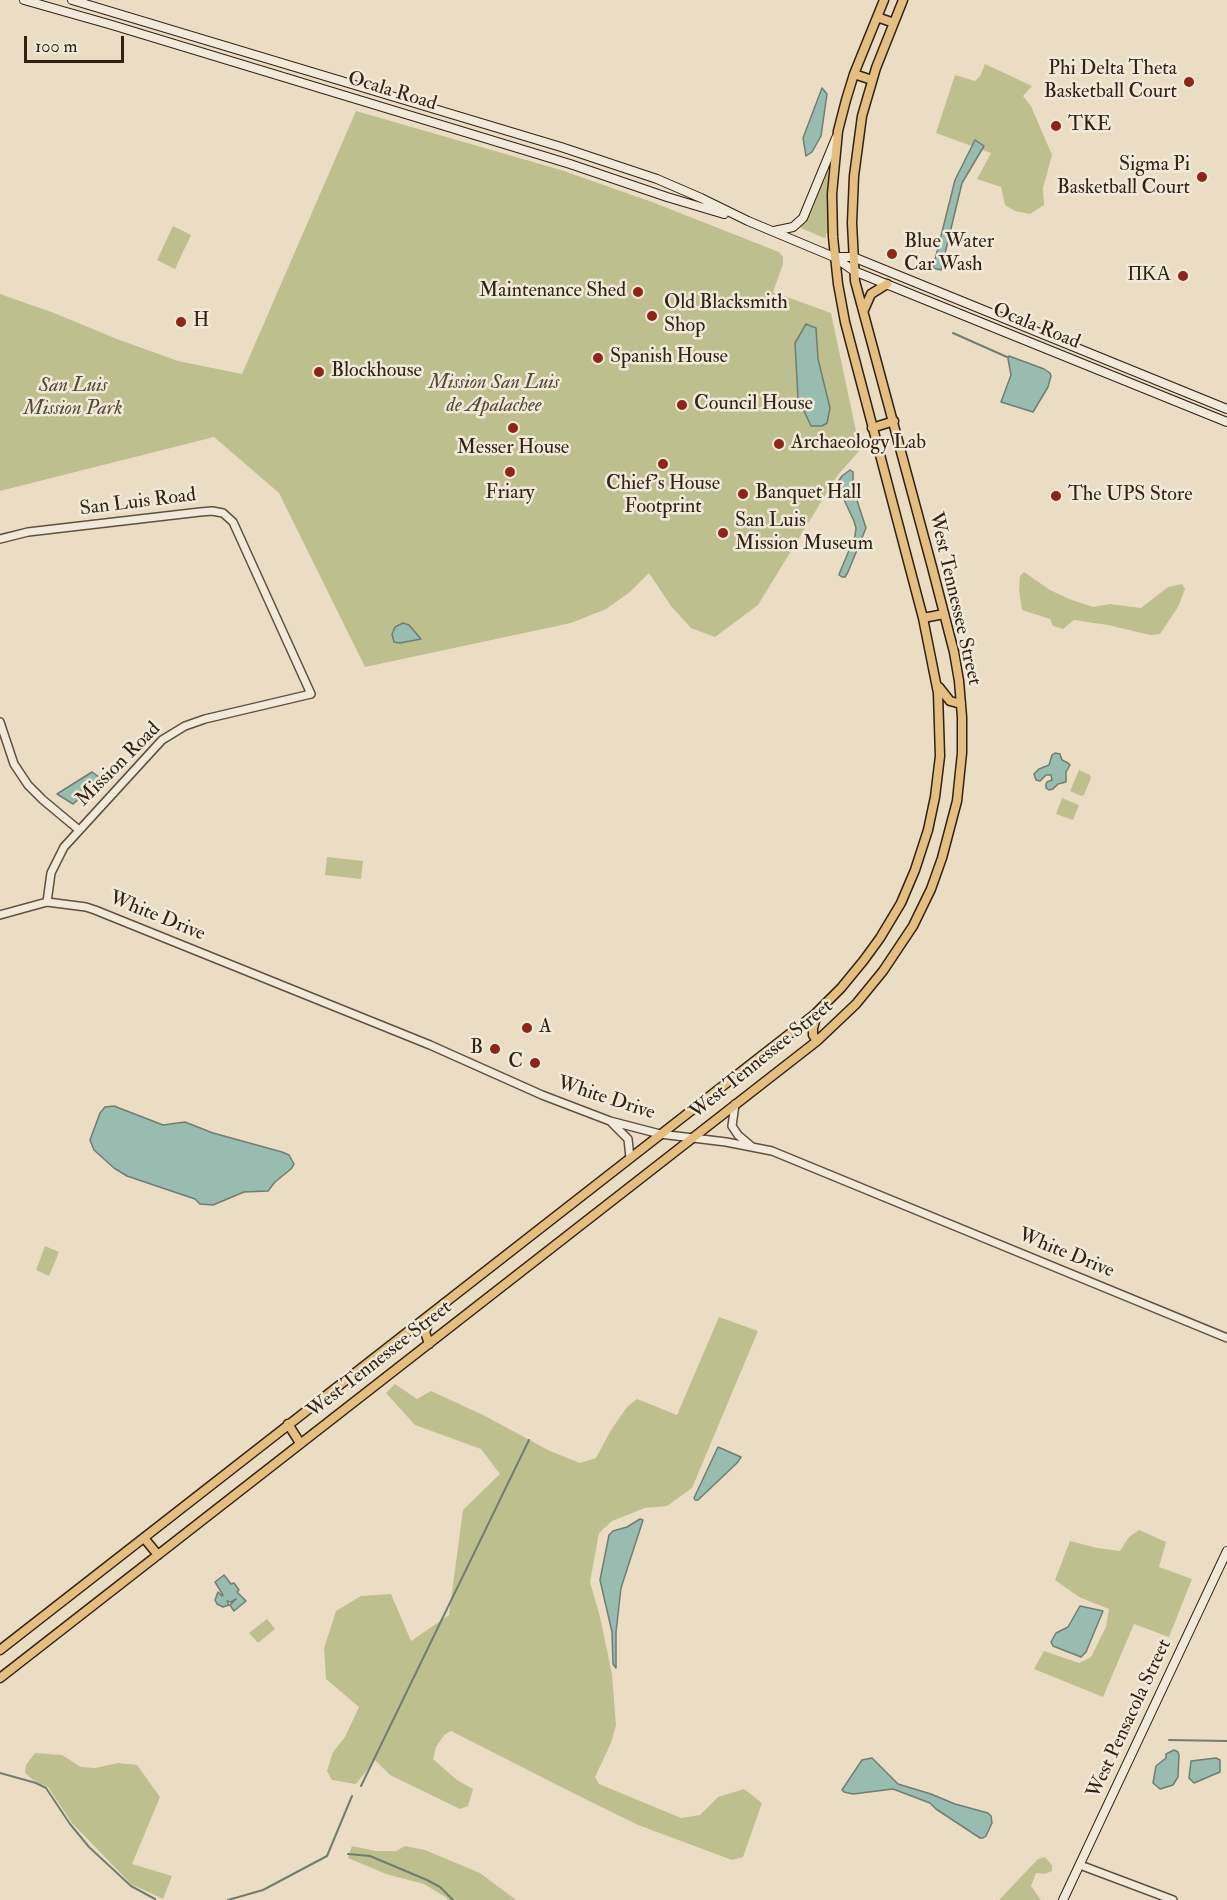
<!DOCTYPE html>
<html>
<head>
<meta charset="utf-8">
<style>
  body { margin:0 }
  #map { position:relative; width:1227px; height:1900px; overflow:hidden; background:#eaddc4; font-family:"IM FELL Double Pica",serif }
  canvas { display:block }
  .scale { position:absolute; left:24px; top:36px; width:100px; height:27px; box-sizing:border-box; border:3px solid #312211; border-top:0; padding-left:8px; font-size:18px; line-height:21px; white-space:nowrap; color:#312211; -webkit-text-stroke:4px #f1e9d9; paint-order:stroke }
</style>
</head>
<body>
<div id="map">
<canvas width="1227" height="1900"></canvas>
<div class="scale">100 m</div>
</div>
<script>
const ctx = document.querySelector('canvas').getContext('2d');
ctx.lineJoin = 'round';
function fill(path, color) {
  ctx.fillStyle = color;
  ctx.fill(path, 'evenodd');
}
function shape(rows) {
  const path = new Path2D();
  for (const r of rows) {
    path.moveTo(r[0], r[1]);
    for (let i = 2; i < r.length; i += 2) path.lineTo(r[i], r[i + 1]);
  }
  return path;
}
function trace(path, color, width, dash) {
  ctx.strokeStyle = color;
  ctx.lineWidth = width;
  ctx.lineCap = dash ? 'butt' : 'round';
  ctx.setLineDash(dash || []);
  ctx.stroke(path);
}
function label(font, color, halo, rows, align = 'center') {
  ctx.font = font + ' "IM FELL Double Pica",serif';
  ctx.lineWidth = 5;
  ctx.setLineDash([]);
  ctx.textBaseline = 'middle';
  ctx.strokeStyle = halo;
  ctx.fillStyle = color;
  for (const [text, x, y, turn = 0] of rows) {
    ctx.save();
    ctx.translate(x, y);
    ctx.rotate((+turn || 0) * Math.PI / 180);
    ctx.textAlign = isNaN(turn) ? turn : align;
    if (halo) ctx.strokeText(text, 0, 0);
    ctx.fillText(text, 0, 0);
    ctx.restore();
  }
}
fill(shape([
  [985,64,1032,86,1023,96,1031,106,1052,155,1043,188,1044,205,1030,214,1015,211,1005,205,1001,187,977,179,991,153,936,133,955,75,975,81,980,76],
  [356,111,561,170,652,202,779,252,783,257,783,264,773,292,831,313,860,450,837,476,758,605,715,637,691,628,671,606,649,573,630,592,606,609,571,623,365,667,279,493,214,437,0,491,0,294,54,313,117,339,178,361,242,374],
  [828,168,828,234,826,233,826,237,824,238,801,228,800,226,806,220],
  [173,226,191,235,175,269,157,260],
  [1024,572,1050,590,1069,599,1093,607,1110,604,1141,608,1168,587,1182,584,1185,589,1178,607,1160,634,1150,635,1108,625,1074,620,1063,629,1053,626,1050,619,1022,610,1019,591,1020,576],
  [1079,770,1090,775,1091,778,1084,795,1081,796,1070,791],
  [1062,798,1079,805,1073,820,1056,814],
  [327,857,363,861,361,879,325,875],
  [45,1246,59,1252,49,1276,36,1270],
  [719,1317,758,1331,692,1488,667,1506,645,1508,612,1521,599,1533,590,1582,600,1617,612,1674,616,1725,611,1743,595,1777,599,1784,681,1818,700,1815,718,1797,744,1789,762,1803,743,1857,732,1860,638,1825,571,1792,451,1731,444,1735,436,1747,433,1759,457,1780,473,1789,468,1806,460,1809,390,1775,375,1760,356,1784,332,1780,327,1771,333,1752,345,1737,359,1707,326,1679,324,1648,336,1611,361,1596,391,1594,411,1641,449,1615,463,1510,500,1474,481,1449,415,1425,386,1393,395,1384,417,1399,431,1391,483,1415,550,1451,580,1463,596,1458,611,1430,627,1407,637,1399,677,1415],
  [1139,1530,1166,1542,1159,1567,1192,1579,1169,1637,1134,1624,1103,1697,1034,1669,1044,1651,1079,1663,1091,1657,1106,1627,1109,1609,1079,1597,1055,1580,1070,1541,1097,1548,1120,1551,1129,1537],
  [267,1619,275,1629,258,1643,249,1633],
  [35,1753,62,1755,81,1767,95,1768,118,1763,137,1765,160,1797,132,1864,172,1876,163,1899,131,1884,72,1823,48,1787,33,1780,25,1773,26,1765],
  [352,1846,376,1851,396,1851,405,1846,425,1850,480,1873,516,1900,447,1900,447,1898,424,1884,386,1874,348,1858],
  [1045,1857,1052,1865,1052,1871,1045,1874,1036,1873,1031,1886,1041,1900,999,1900,1038,1859]
]), '#bebf8f');
const water = shape([
  [822,88,827,94,821,136,812,152,806,156,803,138,822,88],
  [975,140,984,146,962,183,941,270,933,268,955,180,975,140],
  [806,324,816,328,818,359,830,408,827,423,822,426,811,426,798,398,795,343,806,324],
  [1009,356,1044,369,1050,373,1051,376,1048,387,1033,412,1001,402,1011,375,1008,359,1009,356],
  [850,470,853,472,853,488,866,528,848,572,845,577,842,577,839,575,840,572,855,536,856,528,854,521,839,489,838,482,842,476,850,470],
  [403,623,409,625,421,639,400,643,394,642,392,634,395,627,403,623],
  [1055,753,1060,754,1062,760,1068,763,1070,765,1066,772,1066,782,1058,784,1053,789,1049,790,1046,788,1046,784,1047,782,1052,780,1051,775,1046,775,1040,781,1036,780,1034,774,1039,769,1049,765,1052,755,1055,753],
  [92,772,102,779,73,804,57,794,92,772],
  [114,1106,163,1125,185,1122,213,1133,282,1152,289,1155,294,1164,291,1169,275,1182,268,1191,244,1192,213,1205,200,1204,195,1199,127,1176,114,1168,94,1150,90,1140,100,1113,105,1107,114,1106],
  [718,1447,741,1457,737,1463,698,1500,695,1500,694,1498,718,1447],
  [640,1519,643,1520,621,1588,616,1632,616,1668,613,1664,612,1632,600,1580,609,1535,613,1531,627,1527,640,1519],
  [224,1575,231,1584,234,1583,239,1590,237,1592,246,1601,234,1611,230,1605,236,1599,231,1602,227,1601,229,1605,223,1607,217,1604,215,1600,218,1592,222,1596,223,1595,215,1582,224,1575],
  [1080,1606,1103,1611,1086,1652,1081,1657,1053,1646,1051,1642,1056,1633,1068,1627,1080,1606],
  [1174,1750,1178,1752,1179,1755,1178,1777,1173,1785,1160,1789,1153,1783,1156,1766,1166,1758,1166,1754,1174,1750],
  [872,1758,898,1784,931,1794,955,1804,988,1813,991,1816,992,1823,986,1836,983,1838,980,1838,936,1809,930,1803,893,1789,853,1794,844,1792,842,1790,862,1760,872,1758],
  [1216,1758,1220,1760,1220,1772,1194,1783,1189,1778,1191,1761,1216,1758]
]);
fill(water, '#98bcaf');
trace(water, '#6f7e70', 1.5);
trace(shape([
  [953,333,1007,357],
  [1169,1740,1227,1741],
  [0,1773,36,1783,46,1788,70,1824,89,1847,131,1886,155,1899],
  [361,1786,529,1440],
  [348,1854,370,1856,427,1880,440,1887,453,1900],
  [228,1900,263,1890,327,1856,352,1796]
]), '#6f7e70', 2);
const tertiary = shape([
  [0,539,28,532,200,512,212,511,223,513,233,522,311,694,205,719,185,726,162,740,64,847,51,873,47,902],
  [0,722,14,764,28,785,43,800,79,830],
  [0,915,47,902,86,907,95,910,430,1045,542,1095,610,1121,660,1134,726,1142,772,1151,1227,1338],
  [735,1104,732,1126,738,1135,751,1146],
  [612,1123,628,1139,630,1158],
  [1080,1865,1173,1900]
]);
const secondary = shape([
  [24,0,112,25,570,164,667,197,724,214],
  [72,0,561,147,657,179,701,198,748,221,834,257,854,271,1227,422],
  [774,231,793,227,803,218,836,138],
  [834,257,853,257,1227,409],
  [1063,1900,1227,1551]
]);
const primary = shape([
  [877,17,894,23],
  [854,74,872,80],
  [864,310,871,294,887,284],
  [872,428,894,421],
  [923,618,944,614],
  [939,687,950,701,961,704],
  [817,1041,813,1035,813,1028,818,1011],
  [429,1344,425,1332,432,1314],
  [288,1424,300,1443],
  [144,1538,158,1555],
  [0,1650,815,1014,841,988,864,960,880,938,901,903,915,870,928,830,935,797,940,756,938,693,923,618,845,322,838,284,833,237,832,194,838,131,846,100,854,74,884,0],
  [0,1678,817,1041,856,1004,883,971,913,926,931,889,942,858,957,801,962,753,962,717,959,681,954,652,932,567,855,281,852,223,854,176,862,116,876,68,903,0]
]);
trace(tertiary, '#5f513e', 10);
trace(secondary, '#312211', 10);
trace(primary, '#312211', 11);
trace(tertiary, '#f1e9d9', 7);
trace(secondary, '#f1e9d9', 8);
trace(primary, '#e5be82', 8);
for (const [x, y, r, color] of [
  [1189,82,6,"#8f2418"],
  [1056,126,6,"#8f2418"],
  [1202,177,6,"#8f2418"],
  [892,254,6,"#8f2418"],
  [1183,276,6,"#8f2418"],
  [638,292,6,"#8f2418"],
  [652,316,6,"#8f2418"],
  [181,322,6,"#8f2418"],
  [598,358,6,"#8f2418"],
  [319,372,6,"#8f2418"],
  [682,405,6,"#8f2418"],
  [513,428,6,"#8f2418"],
  [779,444,6,"#8f2418"],
  [663,464,6,"#8f2418"],
  [510,472,6,"#8f2418"],
  [743,494,6,"#8f2418"],
  [1056,496,6,"#8f2418"],
  [723,533,6,"#8f2418"],
  [527,1028,6,"#8f2418"],
  [495,1049,6,"#8f2418"],
  [535,1063,6,"#8f2418"]
]) {
  const dot = new Path2D();
  dot.arc(x, y, r, 0, 2 * Math.PI);
  ctx.fillStyle = color;
  ctx.fill(dot);
  trace(dot, '#f1e9d9', 2);
}
label('20px', '#312211', '#f1e9d9', [
  ["Phi Delta Theta",1177,70,"right"],
  ["Basketball Court",1177,93,"right"],
  ["TKE",1068,126],
  ["Sigma Pi",1190,166,"right"],
  ["Basketball Court",1190,189,"right"],
  ["Blue Water",904,243],
  ["Car Wash",904,266],
  ["ΠΚΑ",1171,276,"right"],
  ["Maintenance Shed",626,292,"right"],
  ["Old Blacksmith",664,304],
  ["Shop",664,327],
  ["H",193,322],
  ["Spanish House",610,358],
  ["Blockhouse",331,372],
  ["Council House",694,405],
  ["Archaeology Lab",791,444],
  ["Messer House",513,449,"center"],
  ["Chief's House",663,485,"center"],
  ["Footprint",663,508,"center"],
  ["Friary",510,494,"center"],
  ["Banquet Hall",755,494],
  ["The UPS Store",1068,496],
  ["San Luis",735,522],
  ["Mission Museum",735,545],
  ["A",539,1028],
  ["B",483,1049,"right"],
  ["C",523,1063,"right"]
], 'left');
label('20px', '#312211', '#f1e9d9', [
  ["Ocala Road",392,92,17],
  ["Ocala Road",1036,327,22],
  ["San Luis Road",138,503,-7],
  ["West Tennessee Street",954,599,77],
  ["Mission Road",119,765,-45],
  ["White Drive",157,917,22],
  ["West Tennessee Street",762,1060,-39],
  ["White Drive",606,1099,18],
  ["White Drive",1066,1254,22],
  ["West Tennessee Street",380,1360,-38],
  ["West Pensacola Street",1130,1719,-65]
]);
label('italic 20px', '#544930', '#f1e9d9', [
  ["Mission San Luis",494,384],
  ["de Apalachee",494,407],
  ["San Luis",73,387],
  ["Mission Park",73,410]
]);
</script>
</body>
</html>
